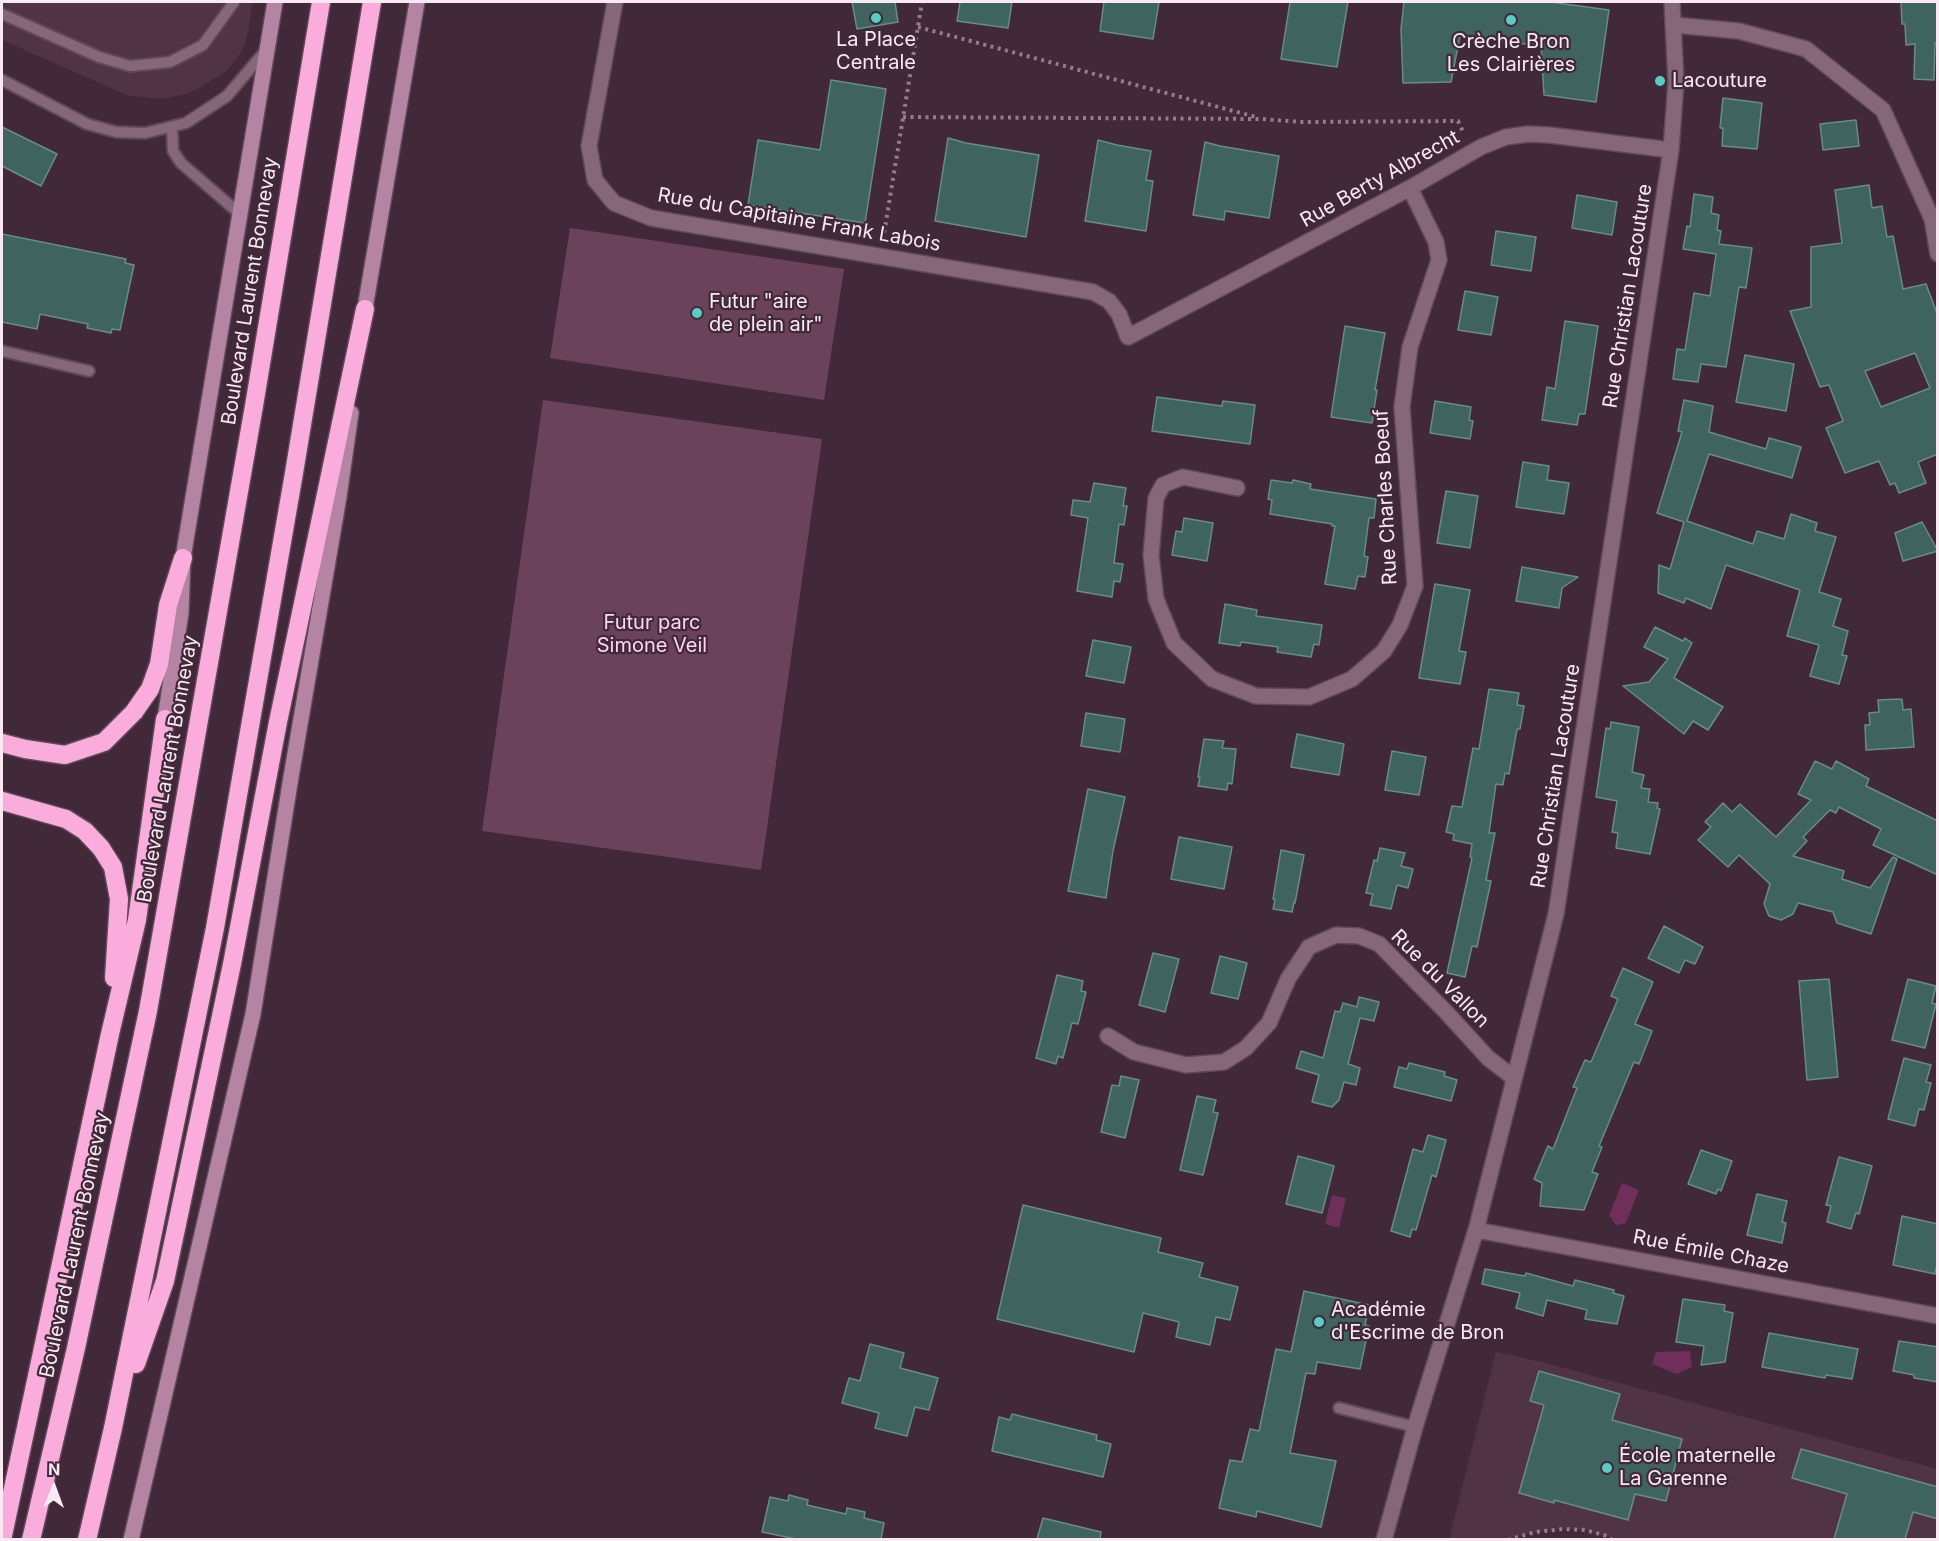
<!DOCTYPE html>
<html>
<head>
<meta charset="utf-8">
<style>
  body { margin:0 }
  #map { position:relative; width:1939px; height:1541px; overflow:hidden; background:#422939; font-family:Inter,sans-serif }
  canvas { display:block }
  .frame { position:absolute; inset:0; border:3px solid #f9e9f2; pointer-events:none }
  .north { position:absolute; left:24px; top:1457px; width:60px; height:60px; -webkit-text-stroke:4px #422939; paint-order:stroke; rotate:1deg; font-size:16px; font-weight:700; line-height:24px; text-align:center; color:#f9e9f2 }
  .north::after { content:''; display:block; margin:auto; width:21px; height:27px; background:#f9e9f2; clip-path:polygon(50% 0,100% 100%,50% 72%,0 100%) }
</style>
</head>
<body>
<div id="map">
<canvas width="1939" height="1541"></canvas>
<div class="frame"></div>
<div class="north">N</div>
</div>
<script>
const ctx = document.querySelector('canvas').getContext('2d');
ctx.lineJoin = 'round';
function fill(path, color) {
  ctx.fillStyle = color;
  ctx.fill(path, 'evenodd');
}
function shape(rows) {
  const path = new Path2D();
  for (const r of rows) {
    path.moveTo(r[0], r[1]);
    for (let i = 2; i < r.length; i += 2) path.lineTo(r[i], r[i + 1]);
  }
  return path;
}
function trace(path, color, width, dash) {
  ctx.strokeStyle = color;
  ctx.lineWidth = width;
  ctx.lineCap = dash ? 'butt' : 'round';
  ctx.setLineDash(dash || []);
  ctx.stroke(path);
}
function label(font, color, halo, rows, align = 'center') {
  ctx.font = font + ' Inter,sans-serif';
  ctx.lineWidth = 4.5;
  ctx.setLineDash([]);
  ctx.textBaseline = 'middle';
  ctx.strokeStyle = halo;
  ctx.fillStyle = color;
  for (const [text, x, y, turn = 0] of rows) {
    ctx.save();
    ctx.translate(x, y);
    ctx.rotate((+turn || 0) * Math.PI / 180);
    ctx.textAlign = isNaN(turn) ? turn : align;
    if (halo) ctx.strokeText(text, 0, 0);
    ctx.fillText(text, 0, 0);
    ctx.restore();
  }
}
fill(shape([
  [2,2,252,2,249,28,243,49,228,70,201,87,186,94,163,99,129,96,2,40],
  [1496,1352,1542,1362,1937,1469,1937,1539,1612,1540,1606,1536,1585,1530,1563,1529,1535,1532,1508,1539,1449,1540]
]), '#513346');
fill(shape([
  [570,228,844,269,824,400,550,358],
  [543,400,822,439,761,870,482,831]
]), '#6a435b');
fill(shape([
  [1622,1183,1639,1190,1626,1223,1617,1225,1613,1222,1612,1218,1609,1216],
  [1332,1195,1346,1198,1339,1228,1325,1224],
  [1690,1351,1692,1367,1677,1374,1652,1364,1656,1352]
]), '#6f2f5a');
const building = shape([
  [852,2,895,2,898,22,857,29,852,2],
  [960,2,1012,2,1008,28,957,21,960,2],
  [1104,2,1159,2,1153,39,1100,31,1104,2],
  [1290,2,1348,2,1337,67,1281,59,1290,2],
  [1404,2,1550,2,1609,10,1596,102,1544,95,1541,46,1460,36,1451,82,1403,83,1401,29,1404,2],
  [1901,2,1938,2,1938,43,1935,43,1934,80,1914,79,1915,44,1906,45,1905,24,1902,24,1901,2],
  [831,80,886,89,865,223,748,205,758,140,820,150,831,80],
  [1723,98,1762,103,1757,149,1722,146,1723,128,1720,128,1723,98],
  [1856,120,1859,146,1823,150,1820,124,1856,120],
  [2,127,57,154,41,186,2,166,2,127],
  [948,138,966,143,1039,155,1026,237,935,221,948,138],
  [1098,140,1117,145,1151,151,1146,180,1153,181,1146,231,1085,221,1098,140],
  [1205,142,1220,146,1279,156,1269,218,1225,211,1224,220,1193,215,1205,142],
  [1869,185,1872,208,1882,206,1887,237,1893,236,1903,289,1926,284,1938,316,1938,454,1918,462,1926,483,1899,493,1895,483,1890,485,1879,461,1845,473,1826,428,1843,421,1829,385,1820,387,1790,311,1811,307,1811,247,1842,243,1835,190,1869,185],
  [1915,353,1930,388,1881,407,1865,371,1915,353],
  [1694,194,1713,197,1711,213,1719,215,1717,230,1721,231,1719,244,1752,248,1746,288,1739,287,1726,367,1701,364,1698,382,1673,379,1677,349,1685,350,1694,293,1710,296,1716,254,1683,249,1687,226,1690,227,1694,194],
  [1577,195,1617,202,1612,235,1572,228,1577,195],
  [1496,231,1536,237,1531,271,1491,265,1496,231],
  [2,234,126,259,125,263,134,265,120,330,112,329,111,333,87,328,88,324,40,314,37,329,2,322,2,234],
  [1465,291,1498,297,1491,335,1458,330,1465,291],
  [1565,321,1598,326,1585,414,1579,414,1577,425,1542,420,1547,387,1555,389,1565,321],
  [1345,326,1385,333,1375,390,1377,390,1372,423,1331,417,1345,326],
  [1745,355,1794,364,1786,411,1736,402,1745,355],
  [1157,397,1222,406,1223,401,1255,405,1250,444,1152,431,1157,397],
  [1684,400,1713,406,1709,432,1766,449,1769,438,1801,447,1792,478,1709,454,1687,521,1753,544,1757,531,1784,539,1791,514,1817,523,1815,531,1836,537,1819,592,1841,599,1833,626,1848,631,1842,655,1847,656,1839,684,1810,676,1819,645,1787,636,1800,590,1726,565,1711,609,1686,598,1684,603,1658,593,1659,565,1670,569,1684,522,1657,513,1682,432,1678,431,1684,400],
  [1435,401,1471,407,1469,420,1473,421,1470,439,1430,433,1435,401],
  [1523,462,1549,466,1547,480,1569,483,1564,514,1516,507,1523,462],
  [1271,480,1292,483,1293,480,1311,484,1310,489,1376,499,1374,518,1369,518,1364,556,1368,557,1365,577,1358,576,1355,589,1325,584,1335,526,1332,526,1332,524,1270,514,1272,500,1268,499,1271,480],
  [1094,483,1126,488,1123,506,1127,506,1124,525,1119,524,1114,563,1123,564,1120,582,1114,581,1112,597,1077,591,1088,518,1071,515,1073,500,1090,502,1094,483],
  [1446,491,1478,496,1470,548,1437,543,1446,491],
  [1184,518,1213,523,1207,561,1172,555,1176,531,1182,532,1184,518],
  [1922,522,1938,551,1903,561,1895,533,1922,522],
  [1522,567,1578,577,1562,588,1559,608,1516,601,1522,567],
  [1435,584,1470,590,1459,651,1466,652,1460,684,1419,678,1435,584],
  [1225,604,1257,610,1256,616,1322,625,1319,645,1314,644,1311,657,1277,652,1278,647,1241,642,1240,646,1219,643,1225,604],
  [1655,627,1683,641,1685,638,1692,643,1674,678,1723,707,1708,730,1693,721,1684,734,1623,686,1649,682,1668,659,1644,647,1655,627],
  [1093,640,1131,647,1124,683,1086,676,1093,640],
  [1489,689,1519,693,1517,705,1524,706,1520,729,1517,729,1509,774,1505,773,1503,785,1496,784,1489,833,1495,833,1486,880,1491,881,1477,947,1472,946,1465,977,1447,973,1472,858,1470,857,1472,844,1453,840,1454,834,1446,832,1452,806,1462,807,1473,748,1479,749,1489,689],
  [1902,699,1903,710,1911,709,1914,747,1866,750,1865,725,1870,725,1869,713,1879,712,1878,700,1902,699],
  [1086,713,1125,719,1120,752,1081,746,1086,713],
  [1611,722,1639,727,1632,772,1644,775,1641,788,1650,789,1648,802,1658,803,1657,808,1660,809,1650,854,1616,848,1618,833,1612,832,1617,801,1596,797,1606,728,1610,729,1611,722],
  [1297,734,1344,744,1339,775,1291,767,1297,734],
  [1204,739,1224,741,1222,748,1236,749,1232,784,1228,783,1227,790,1198,786,1200,777,1198,777,1204,739],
  [1392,751,1426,757,1419,795,1385,790,1392,751],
  [1815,761,1832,769,1836,761,1869,779,1866,786,1938,821,1938,875,1873,845,1881,829,1839,807,1836,813,1830,810,1803,837,1807,841,1793,856,1844,871,1842,879,1870,888,1893,857,1897,859,1871,934,1837,923,1833,912,1798,903,1793,914,1781,920,1769,916,1764,904,1770,884,1739,855,1728,867,1698,840,1711,827,1705,822,1723,803,1732,812,1740,804,1776,837,1811,800,1798,794,1815,761],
  [1088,789,1125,797,1113,851,1106,898,1068,891,1088,789],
  [1179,837,1232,847,1224,889,1171,879,1179,837],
  [1380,848,1405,853,1401,866,1413,869,1408,888,1397,885,1391,909,1370,905,1373,894,1366,893,1374,860,1377,861,1380,848],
  [1281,850,1304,855,1295,903,1294,902,1292,912,1273,909,1275,900,1273,899,1281,850],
  [1664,926,1703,947,1695,964,1685,960,1679,973,1648,958,1664,926],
  [1153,953,1179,959,1165,1012,1139,1005,1153,953],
  [1220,956,1247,963,1238,999,1211,993,1220,956],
  [1623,968,1653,982,1635,1024,1652,1031,1639,1064,1634,1062,1599,1146,1602,1147,1592,1172,1598,1174,1584,1210,1540,1206,1542,1183,1534,1179,1548,1146,1553,1149,1577,1088,1573,1087,1585,1060,1591,1062,1618,999,1611,996,1623,968],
  [1057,975,1083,981,1081,991,1086,992,1078,1024,1072,1023,1063,1058,1058,1056,1056,1064,1036,1058,1057,975],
  [1829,979,1838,1077,1807,1080,1799,981,1829,979],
  [1908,979,1936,986,1932,1003,1936,1004,1925,1048,1892,1040,1908,979],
  [1359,997,1379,1002,1374,1021,1360,1018,1348,1064,1360,1068,1356,1085,1344,1082,1339,1100,1332,1107,1312,1102,1319,1075,1296,1068,1301,1051,1323,1058,1335,1011,1340,1012,1343,1003,1357,1007,1359,997],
  [1904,1058,1931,1065,1926,1082,1931,1083,1924,1110,1919,1109,1915,1126,1888,1119,1904,1058],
  [1409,1063,1445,1072,1444,1076,1457,1080,1451,1101,1394,1087,1399,1067,1407,1069,1409,1063],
  [1121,1076,1139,1080,1125,1138,1101,1132,1112,1085,1119,1086,1121,1076],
  [1197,1096,1216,1100,1213,1112,1218,1113,1203,1175,1180,1170,1197,1096],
  [1428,1135,1446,1140,1436,1177,1432,1175,1416,1230,1412,1229,1410,1237,1391,1231,1413,1149,1423,1152,1428,1135],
  [1701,1150,1732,1161,1721,1191,1718,1189,1716,1194,1688,1184,1701,1150],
  [1298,1156,1334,1166,1322,1213,1286,1204,1298,1156],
  [1839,1157,1872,1166,1859,1214,1856,1213,1851,1229,1827,1222,1831,1206,1826,1205,1839,1157],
  [1757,1194,1787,1201,1782,1222,1786,1223,1782,1243,1747,1235,1757,1194],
  [1023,1205,1161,1238,1158,1252,1203,1263,1199,1277,1238,1287,1230,1320,1216,1317,1210,1345,1176,1337,1179,1322,1143,1313,1134,1352,997,1319,1023,1205],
  [1902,1216,1938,1224,1938,1260,1935,1274,1893,1265,1902,1216],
  [1485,1269,1525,1276,1526,1273,1573,1286,1575,1280,1614,1290,1613,1293,1624,1296,1617,1324,1585,1319,1587,1310,1547,1300,1543,1316,1516,1308,1520,1293,1482,1284,1485,1269],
  [1304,1291,1369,1305,1365,1325,1369,1326,1360,1369,1317,1362,1315,1374,1306,1373,1290,1453,1336,1461,1321,1527,1257,1511,1256,1517,1219,1508,1230,1460,1242,1462,1250,1429,1259,1431,1276,1349,1291,1352,1304,1291],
  [1683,1299,1725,1305,1724,1311,1733,1313,1725,1362,1701,1365,1704,1346,1676,1342,1683,1299],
  [1769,1333,1858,1349,1852,1379,1826,1375,1825,1378,1762,1367,1769,1333],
  [1899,1341,1938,1347,1938,1382,1914,1378,1914,1375,1893,1371,1899,1341],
  [870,1344,904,1353,900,1368,938,1378,929,1410,915,1407,907,1436,875,1428,879,1413,842,1403,849,1378,860,1381,870,1344],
  [1539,1371,1620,1394,1612,1420,1682,1439,1666,1501,1635,1494,1628,1520,1554,1500,1554,1503,1519,1493,1544,1405,1530,1401,1539,1371],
  [1012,1414,1097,1435,1096,1440,1111,1444,1103,1477,992,1451,999,1417,1010,1420,1012,1414],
  [1801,1449,1938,1487,1938,1519,1913,1512,1905,1539,1834,1539,1847,1494,1792,1478,1801,1449],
  [789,1495,808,1500,807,1505,846,1514,847,1508,865,1512,864,1518,884,1523,881,1539,796,1539,762,1532,770,1497,788,1501,789,1495],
  [1043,1518,1101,1532,1100,1539,1037,1539,1043,1518]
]);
fill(building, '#3f645f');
trace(building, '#668d87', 1.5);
const lane = shape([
  [2,14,99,57,130,66,170,62,203,45,234,2],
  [2,80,87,124,116,132,145,133,186,123,227,96,267,49],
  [172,127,173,151,181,163,240,214],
  [2,351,89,371],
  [1339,1408,1415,1427]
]);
const street = shape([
  [615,2,589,146,595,180,614,203,651,218,1093,292,1109,301,1119,314,1128,337,1410,188,1481,147,1506,137,1528,134,1549,135,1671,150],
  [1674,25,1739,31,1806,49,1883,110,1932,219,1938,254],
  [1237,488,1183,477,1163,485,1156,498,1151,555,1156,599,1174,643,1212,679,1256,696,1309,697,1352,679,1384,651,1400,625,1415,586,1402,407,1410,347,1439,260,1436,242,1410,188],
  [1108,1036,1134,1052,1186,1065,1224,1062,1246,1048,1269,1023,1288,979,1309,947,1336,935,1359,936,1379,944,1446,1012,1488,1058,1514,1078],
  [1476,1230,1938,1316],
  [1384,1540,1415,1427,1476,1230,1556,914,1671,150,1676,82,1672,2]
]);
const secondary = shape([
  [363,320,417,2],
  [165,719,181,613,183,558,275,2],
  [131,1540,253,1014,291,777,339,497,351,413]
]);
const highway = shape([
  [2,743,25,749,65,755,104,742,134,712,150,689,159,664,168,605,183,558],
  [2,801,66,819,85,831,101,848,113,867,119,899,114,978],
  [136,1364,165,1281,232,964,278,722,365,309],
  [2,1540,110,1034,137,920,165,719],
  [31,1540,76,1348,148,1011,254,406,321,2],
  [87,1540,113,1428,215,928,294,473,372,2]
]);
trace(lane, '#5f4857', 14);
trace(street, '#5f4857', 18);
trace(secondary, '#5f4857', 18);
trace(highway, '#5f4857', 21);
trace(shape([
  [918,27,1256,117],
  [903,117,1262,119,1301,122,1458,121,1464,134],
  [883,240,922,2],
  [1508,1540,1535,1532,1563,1529,1585,1530,1607,1536,1612,1540]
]), '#927d8a', 4, [3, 4.5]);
trace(lane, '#86677a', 10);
trace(street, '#86677a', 15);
trace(secondary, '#b584a2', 15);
trace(highway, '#faaddd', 18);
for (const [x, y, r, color] of [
  [876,18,6,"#58cec0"],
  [1511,20,6,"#58cec0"],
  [1660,81,6,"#58cec0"],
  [697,313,6,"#58cec0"],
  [1319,1322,6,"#58cec0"],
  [1607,1468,6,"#58cec0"]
]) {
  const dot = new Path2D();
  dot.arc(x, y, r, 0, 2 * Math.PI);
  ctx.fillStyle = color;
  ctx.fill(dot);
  trace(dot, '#422939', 2);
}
label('20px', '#f9e9f2', '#422939', [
  ["La Place",876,40,"center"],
  ["Centrale",876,63,"center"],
  ["Crèche Bron",1511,42,"center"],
  ["Les Clairières",1511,65,"center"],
  ["Lacouture",1672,81],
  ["Futur \"aire",709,302],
  ["de plein air\"",709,325],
  ["Académie",1331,1310],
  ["d'Escrime de Bron",1331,1333],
  ["École maternelle",1619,1456],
  ["La Garenne",1619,1479]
], 'left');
label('20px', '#f9e9f2', '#422939', [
  ["Rue Berty Albrecht",1380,179,-29],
  ["Rue du Capitaine Frank Labois",799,220,10],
  ["Boulevard Laurent Bonnevay",250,291,-81],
  ["Rue Christian Lacouture",1628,296,-81],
  ["Rue Charles Boeuf",1386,497,-93],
  ["Boulevard Laurent Bonnevay",168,769,-80],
  ["Rue Christian Lacouture",1556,776,-81],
  ["Rue du Vallon",1440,979,45],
  ["Boulevard Laurent Bonnevay",75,1245,-78],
  ["Rue Émile Chaze",1711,1252,11]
]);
label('20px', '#fed6ee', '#422939', [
  ["Futur parc",652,623],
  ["Simone Veil",652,646]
]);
</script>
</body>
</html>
